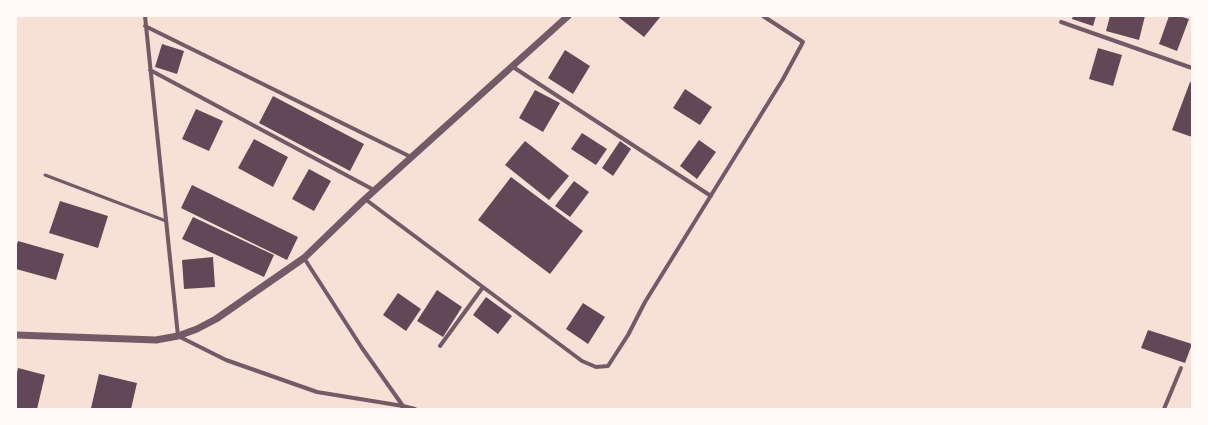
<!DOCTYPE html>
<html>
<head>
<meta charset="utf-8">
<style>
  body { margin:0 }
  #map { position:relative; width:1208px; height:425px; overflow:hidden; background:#f7e1d7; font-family:"Nunito Sans",sans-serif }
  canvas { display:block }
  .frame { position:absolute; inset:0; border:17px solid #fffaf5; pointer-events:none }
</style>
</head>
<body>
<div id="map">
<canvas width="1208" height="425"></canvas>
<div class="frame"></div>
</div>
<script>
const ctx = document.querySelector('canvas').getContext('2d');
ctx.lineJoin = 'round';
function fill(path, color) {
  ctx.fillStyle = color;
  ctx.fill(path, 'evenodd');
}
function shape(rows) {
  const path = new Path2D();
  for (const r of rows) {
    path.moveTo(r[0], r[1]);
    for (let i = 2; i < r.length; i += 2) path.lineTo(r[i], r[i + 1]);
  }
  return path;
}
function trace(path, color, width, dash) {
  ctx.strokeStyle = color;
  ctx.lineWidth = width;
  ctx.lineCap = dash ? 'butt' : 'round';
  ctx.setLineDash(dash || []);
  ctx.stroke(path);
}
fill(shape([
  [617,16,661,16,644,37],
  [1073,16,1096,16,1093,26,1072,19],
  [1110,16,1145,16,1139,40,1106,31],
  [1169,16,1179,16,1189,19,1177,51,1159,44],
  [162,44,184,51,177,74,155,67],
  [1098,48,1122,55,1113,86,1089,79],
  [565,50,590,66,573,94,548,78],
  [1190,82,1192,83,1192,137,1172,130],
  [685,89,712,107,700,125,673,108],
  [535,90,560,103,543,132,519,118],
  [273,96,364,144,350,171,259,123],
  [196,109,223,121,209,151,182,139],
  [582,133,607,149,596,165,571,149],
  [254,139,288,157,273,187,238,168],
  [699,140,716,152,697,179,680,166],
  [525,141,569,176,549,200,505,165],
  [620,141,631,149,613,176,602,168],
  [309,169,331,181,314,211,292,199],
  [511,177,583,231,550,274,478,220],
  [574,181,589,192,570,217,555,206],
  [192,185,298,237,287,260,181,208],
  [60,201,108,216,98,248,49,233],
  [193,217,274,255,264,277,182,239],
  [18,241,64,254,56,280,16,269,16,247],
  [213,257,215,287,184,289,182,260],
  [437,290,462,307,443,337,417,321],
  [398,293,421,309,406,331,383,315],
  [486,297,512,316,498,334,473,315],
  [583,303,605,317,588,344,566,329],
  [1148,330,1192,344,1185,363,1141,348],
  [18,368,45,375,37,409,16,409,16,377],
  [99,374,137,383,131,409,91,408]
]), '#644757');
trace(shape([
  [45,175,166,221]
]), '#755966', 3);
trace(shape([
  [145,16,178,336,226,360,317,392,403,406,415,409],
  [1061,22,1192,68],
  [145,26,411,157],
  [513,67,711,196],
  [150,70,374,190],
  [365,199,582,361,596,367,608,366,628,335,645,302,783,79,803,42,763,16],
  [304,258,362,348,403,406,402,409],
  [440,346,483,287],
  [1164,409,1181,368]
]), '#755966', 4);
trace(shape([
  [16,335,156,340,178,336,197,329,216,319,304,258,365,199,568,16]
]), '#755966', 7);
</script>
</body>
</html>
